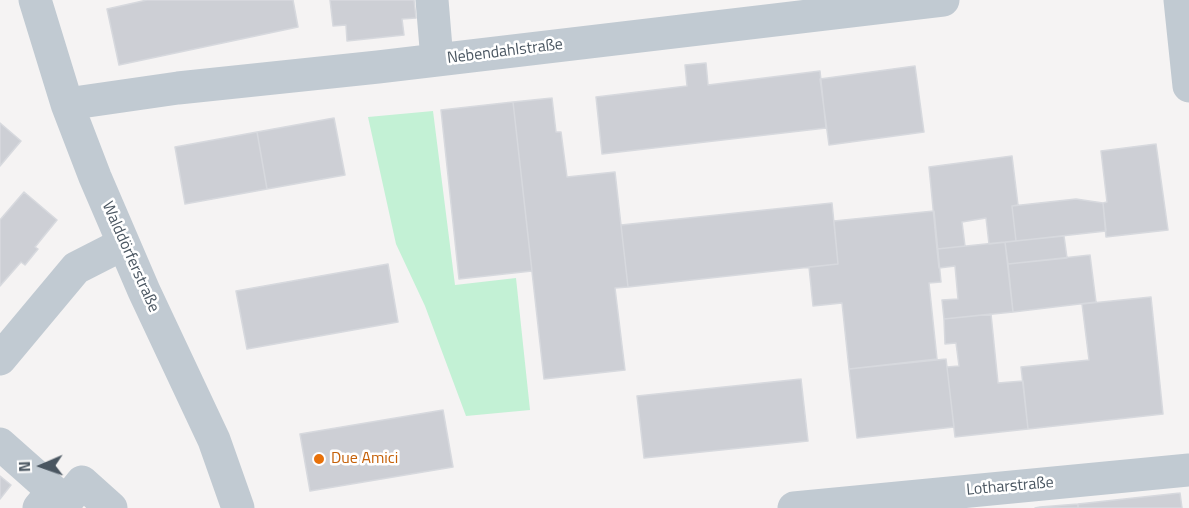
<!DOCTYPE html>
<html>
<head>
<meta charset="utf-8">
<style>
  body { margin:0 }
  #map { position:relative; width:1189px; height:508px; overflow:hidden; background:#f5f3f3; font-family:"Titillium Web",sans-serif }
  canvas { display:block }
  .north { position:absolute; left:12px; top:436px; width:60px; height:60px; -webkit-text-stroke:4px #fff; paint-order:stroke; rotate:268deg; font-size:16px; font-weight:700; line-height:24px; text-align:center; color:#4a5661 }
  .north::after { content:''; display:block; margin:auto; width:21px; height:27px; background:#4a5661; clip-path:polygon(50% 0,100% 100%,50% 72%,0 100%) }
</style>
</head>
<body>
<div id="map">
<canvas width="1189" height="508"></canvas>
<div class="north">N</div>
</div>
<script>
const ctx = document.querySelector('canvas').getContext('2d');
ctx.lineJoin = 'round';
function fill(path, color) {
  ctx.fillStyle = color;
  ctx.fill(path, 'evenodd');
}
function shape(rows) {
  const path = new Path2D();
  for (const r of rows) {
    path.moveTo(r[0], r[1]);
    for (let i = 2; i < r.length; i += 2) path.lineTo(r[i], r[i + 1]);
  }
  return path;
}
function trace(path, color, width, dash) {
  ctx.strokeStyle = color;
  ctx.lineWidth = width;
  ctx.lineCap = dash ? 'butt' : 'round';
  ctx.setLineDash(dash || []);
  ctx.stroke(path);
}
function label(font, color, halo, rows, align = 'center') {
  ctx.font = font + ' "Titillium Web",sans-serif';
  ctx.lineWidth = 5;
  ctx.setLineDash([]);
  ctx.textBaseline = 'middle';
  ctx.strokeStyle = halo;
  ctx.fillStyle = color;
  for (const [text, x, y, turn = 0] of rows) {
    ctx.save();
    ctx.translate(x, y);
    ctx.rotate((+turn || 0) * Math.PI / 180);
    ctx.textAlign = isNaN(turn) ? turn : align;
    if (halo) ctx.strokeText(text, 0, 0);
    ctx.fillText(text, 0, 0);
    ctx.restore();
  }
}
fill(shape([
  [433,111,455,285,516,278,530,410,466,416,425,306,396,244,368,117]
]), '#c3f1d5');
const building = shape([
  [147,0,293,0,298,27,119,65,107,9,147,0],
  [330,0,414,0,416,18,402,19,404,35,347,41,346,25,333,26,330,0],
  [706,63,708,85,820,71,826,128,602,154,596,97,687,86,685,65,706,63],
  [915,66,924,132,829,145,820,79,915,66],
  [552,98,556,132,561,132,567,177,615,172,628,287,615,288,625,370,544,379,513,102,552,98],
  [513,102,532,271,459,279,441,110,513,102],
  [334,118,345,175,267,189,257,132,334,118],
  [0,123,21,141,0,166,0,123],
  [257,132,267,189,185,204,175,147,257,132],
  [1156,144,1168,230,1106,237,1103,203,1107,202,1101,151,1156,144],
  [1012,156,1018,205,1012,206,1016,241,989,244,986,218,962,222,965,246,937,249,929,167,1012,156],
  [24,192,57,220,35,247,38,249,25,265,21,262,0,286,0,220,24,192],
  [1076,199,1103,203,1106,231,1016,241,1012,206,1076,199],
  [832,203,838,264,628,287,621,225,832,203],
  [934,211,941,282,929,283,937,359,849,369,842,303,813,306,809,267,838,264,834,221,934,211],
  [1064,236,1067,258,1008,264,1005,242,1064,236],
  [1005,242,1013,312,944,319,942,300,958,299,955,266,939,268,937,249,1005,242],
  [1090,255,1096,302,1013,312,1008,264,1090,255],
  [388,264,398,322,247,349,236,291,388,264],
  [1151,297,1163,414,1028,429,1021,367,1089,360,1082,304,1151,297],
  [991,314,998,383,1023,381,1028,429,955,437,947,367,959,366,956,343,945,344,944,319,991,314],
  [946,359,954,427,857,438,849,369,946,359],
  [801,379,808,441,644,458,637,396,801,379],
  [443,410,453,467,310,491,300,434,443,410],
  [0,476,11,485,0,499,0,476],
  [1180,493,1182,508,1078,508,1078,504,1180,493],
  [1078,504,1078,508,1035,508,1040,507,1078,504]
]);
fill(building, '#cdcfd5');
trace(building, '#d7d9de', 1.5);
trace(shape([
  [35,0,67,104,95,177,144,291,214,440,238,508],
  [432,0,437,60],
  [1180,0,1189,86],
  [67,104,178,88,378,67,943,0],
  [0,359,76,268,123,244],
  [0,444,53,491,39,508],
  [61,508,82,482,111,508],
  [794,508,1189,470]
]), '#c1cad2', 33);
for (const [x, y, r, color] of [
  [319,459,6,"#e8710a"]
]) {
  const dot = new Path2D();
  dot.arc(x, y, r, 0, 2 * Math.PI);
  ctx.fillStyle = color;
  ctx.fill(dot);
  trace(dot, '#fff', 2);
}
label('16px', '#4a5661', '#fff', [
  ["Nebendahlstraße",505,52,-7],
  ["Walddörferstraße",130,257,66],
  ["Lotharstraße",1010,487,-5]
]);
label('16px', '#c56008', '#fff', [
  ["Due Amici",331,459]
], 'left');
</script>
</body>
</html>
